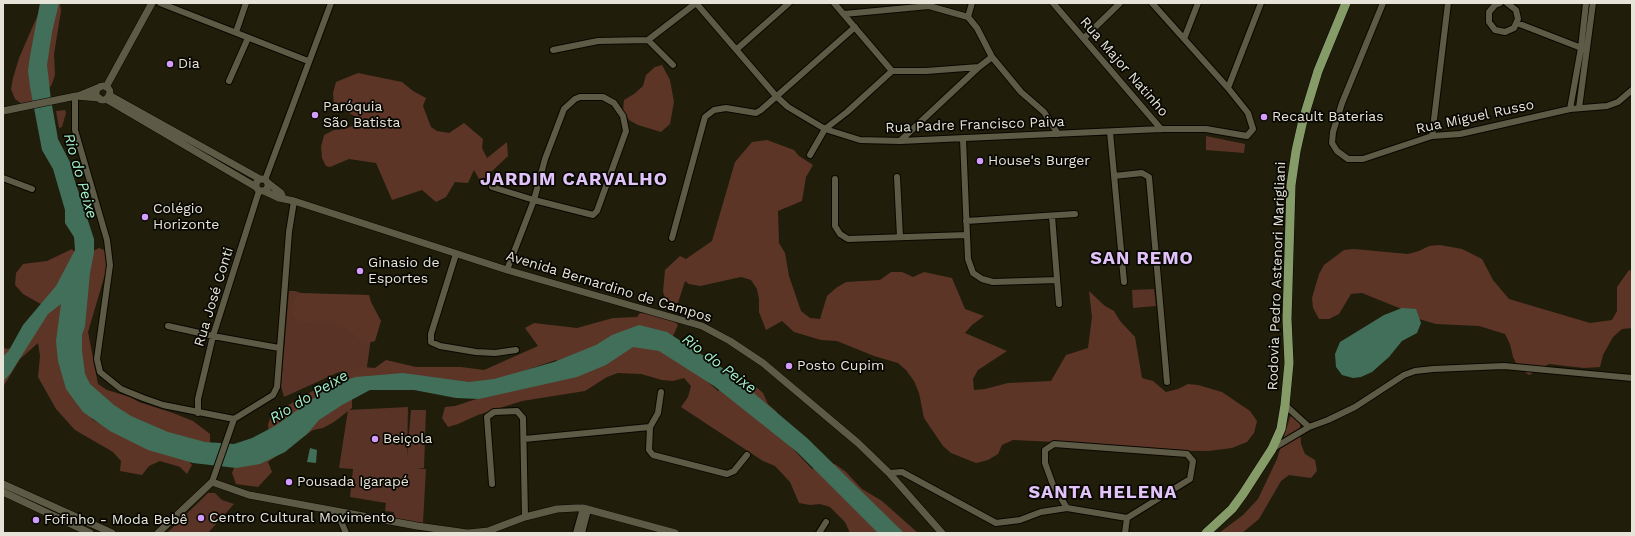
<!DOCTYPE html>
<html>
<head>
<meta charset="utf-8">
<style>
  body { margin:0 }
  #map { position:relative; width:1635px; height:536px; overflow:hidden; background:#201d0b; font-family:"Work Sans",sans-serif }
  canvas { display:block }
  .frame { position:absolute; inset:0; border:4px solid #e6e4d9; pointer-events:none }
</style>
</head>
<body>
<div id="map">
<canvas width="1635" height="536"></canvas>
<div class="frame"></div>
</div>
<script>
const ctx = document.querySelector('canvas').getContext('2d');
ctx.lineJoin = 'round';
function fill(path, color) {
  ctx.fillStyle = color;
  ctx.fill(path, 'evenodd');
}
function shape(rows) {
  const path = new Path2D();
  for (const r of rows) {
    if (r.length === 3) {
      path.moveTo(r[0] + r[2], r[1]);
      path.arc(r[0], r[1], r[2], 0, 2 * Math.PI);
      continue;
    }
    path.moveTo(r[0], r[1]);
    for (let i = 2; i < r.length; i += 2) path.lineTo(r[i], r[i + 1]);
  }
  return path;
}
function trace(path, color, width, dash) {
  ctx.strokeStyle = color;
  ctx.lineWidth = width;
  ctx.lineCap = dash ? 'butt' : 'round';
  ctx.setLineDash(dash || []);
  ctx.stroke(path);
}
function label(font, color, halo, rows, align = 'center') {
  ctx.font = font + ' "Work Sans",sans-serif';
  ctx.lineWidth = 3.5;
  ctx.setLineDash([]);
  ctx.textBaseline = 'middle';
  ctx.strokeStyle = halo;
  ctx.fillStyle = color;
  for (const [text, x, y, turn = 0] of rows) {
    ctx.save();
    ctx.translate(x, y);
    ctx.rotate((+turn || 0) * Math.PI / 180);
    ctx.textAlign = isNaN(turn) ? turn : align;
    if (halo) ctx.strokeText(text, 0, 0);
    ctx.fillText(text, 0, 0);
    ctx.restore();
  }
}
fill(shape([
  [65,110,66,113,62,127,59,128,56,111],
  [1206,136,1245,144,1244,153,1206,150],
  [1154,289,1156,306,1133,308,1132,290],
  [289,291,295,291,374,316,366,374,339,372,284,397,281,386],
  [408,407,407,457,411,410,426,410,424,468,417,469,426,469,423,523,393,520,394,512,385,511,386,503,350,497,353,469,339,468,348,410],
  [208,493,215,493,222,500,234,504,208,533,167,533]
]), '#593326');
fill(shape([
  [43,3,60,3,61,11,54,54,55,75,51,86,33,101,23,105,15,99,11,89,13,78,19,58],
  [662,65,670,80,674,102,670,124,661,132,638,125,629,120,623,110,624,100,634,94,643,86,646,75,655,67],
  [358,73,402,82,413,91,426,98,423,106,431,127,437,131,449,133,464,123,483,139,482,148,487,158,507,142,508,156,490,173,483,186,474,170,468,183,455,182,446,197,436,202,422,190,392,200,376,163,349,159,330,167,326,166,322,158,321,147,324,135,334,130,345,129,357,124,356,117,334,104,333,93,336,82],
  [767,140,794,150,799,156,813,165,806,177,802,201,778,211,779,243,785,253,789,276,801,311,810,318,820,319,827,296,836,288,846,282,880,280,891,272,902,272,913,277,924,272,952,278,965,309,984,316,972,325,965,333,1007,351,978,370,973,379,974,390,985,389,1008,383,1051,381,1066,355,1088,348,1092,317,1089,291,1105,306,1114,311,1120,321,1135,337,1142,378,1153,381,1166,392,1178,389,1188,384,1198,385,1222,392,1250,411,1257,421,1254,433,1247,442,1232,448,1208,451,1120,450,1056,442,1013,440,1002,445,998,454,988,460,976,463,951,453,943,446,924,418,919,393,914,381,906,370,898,363,874,356,837,341,821,340,794,332,782,321,766,330,759,312,759,299,757,289,751,280,741,277,700,286,689,284,685,281,678,303,667,303,663,292,665,270,680,256,686,259,712,241,735,162,752,142],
  [1440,245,1462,249,1482,259,1493,280,1509,299,1590,323,1612,320,1617,311,1617,287,1629,270,1632,271,1632,328,1622,329,1613,337,1603,355,1600,367,1584,368,1549,364,1529,375,1518,367,1513,357,1510,344,1505,334,1479,326,1436,324,1412,317,1404,310,1362,293,1351,294,1339,314,1329,319,1319,319,1313,308,1312,298,1319,274,1324,265,1344,250,1354,249,1408,254,1419,251,1429,246],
  [99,248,109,252,108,264,88,332,98,384,107,390,130,397,139,402,173,413,193,421,210,434,210,445,189,447,78,399,93,420,137,442,184,456,192,465,187,474,180,467,160,461,149,466,142,475,120,471,121,461,113,452,75,430,56,409,38,377,40,356,38,343,20,359,3,387,3,348,8,349,20,344,46,307,23,294,15,285,16,273,23,264,47,261,72,249,80,258],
  [302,293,369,295,371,302,381,321,375,341,364,344,348,329,328,322,317,321,306,324,296,320,291,311,294,300],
  [640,313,652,314,674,321,678,325,673,336,677,354,718,391,734,379,755,386,763,393,768,404,777,412,779,422,778,433,812,469,823,464,835,464,846,472,862,489,882,501,918,533,850,533,845,522,830,507,820,504,810,505,799,503,790,482,775,466,763,461,681,407,688,397,691,386,684,378,673,381,662,380,641,374,618,373,607,377,585,391,522,401,478,415,458,424,448,427,442,418,445,407,455,406,571,368,556,360,482,385,395,377,352,397,352,408,334,422,323,428,313,430,268,462,272,472,258,487,236,484,232,473,236,462,269,436,268,425,271,415,323,385,341,372,363,367,375,368,386,360,416,367,461,367,484,370,538,346,525,328,534,323,577,328,613,318,637,317],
  [1297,413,1300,423,1301,444,1305,454,1315,460,1317,471,1311,478,1289,475,1281,481,1259,519,1242,533,1219,533,1243,515,1258,499,1277,459,1290,417]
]), '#5d3527');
fill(shape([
  [40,3,59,3,52,32,47,65,51,100,58,139,71,164,72,172,94,239,94,252,90,273,85,326,82,335,82,351,85,374,90,384,114,405,131,416,168,432,205,442,234,444,252,438,275,426,335,383,356,377,403,373,469,382,494,379,554,362,596,345,612,335,639,325,667,332,730,373,807,438,904,533,878,533,797,452,714,386,659,351,633,347,606,365,577,377,479,399,456,398,414,390,370,390,342,405,319,420,307,434,285,452,260,464,236,468,193,463,148,450,110,431,83,412,66,389,58,361,56,341,61,304,48,314,10,374,3,381,3,356,8,352,23,325,56,286,75,250,74,237,65,223,65,210,53,169,42,150,30,87,28,71,30,56],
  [1402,308,1416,309,1421,323,1417,333,1402,341,1389,357,1372,372,1361,377,1353,378,1342,375,1336,367,1335,354,1340,342,1384,315],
  [310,448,317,450,316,463,307,462]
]), '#416f59');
const minor = shape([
  [160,3,308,61],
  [696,3,776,96,788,107,825,129,860,140,900,141,1161,129,1206,129,1247,136,1253,129,1248,113,1228,88,1152,3],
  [834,3,892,71,926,71,979,67],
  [1053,3,1161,129],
  [1383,3,1342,103,1333,132,1332,143,1337,151,1348,159,1363,159,1432,136,1460,134,1570,109,1607,106,1618,102,1632,90],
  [1500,3,1495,5,1489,12,1489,22,1495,30,1505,32,1514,28,1518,19,1516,10,1507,3],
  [844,14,929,6,968,17,977,28,992,57,1021,92,1044,112,1058,134],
  [968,17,972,3],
  [1517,23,1584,49],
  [236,32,246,3],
  [1084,38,1120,3],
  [1184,39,1198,3],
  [648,40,696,3],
  [737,49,789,3],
  [553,50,598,41,648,40,673,65],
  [229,81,248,38],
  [1228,88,1261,3],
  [75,97,75,130,107,240,110,265,97,359,100,372,121,389,143,398,163,405,234,419],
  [1579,108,1593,3],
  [1570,109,1581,48,1586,3],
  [1110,132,1124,282],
  [1432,136,1448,3],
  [963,139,968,259,973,273,982,279,993,282,1057,280],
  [900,141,979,67,992,57],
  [810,155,825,129,847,112,892,71],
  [1114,176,1142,173,1149,177,1167,382],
  [897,177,900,237],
  [3,178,32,189],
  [835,179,835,226,840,234,848,239,967,235],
  [265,180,331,3],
  [492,187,534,200,593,215,597,211,626,131,623,116,614,103,603,97,580,97,575,99,564,109,545,159,534,200,507,270],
  [1052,216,1059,304],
  [966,221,1075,214],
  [672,238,705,117,714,110,726,108,756,113,761,110,855,27],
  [456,254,431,334,431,342,440,346,476,352,495,353,516,350],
  [168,326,213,336,279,348],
  [661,392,658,413,650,427,649,450,653,455,727,474,734,471,747,455],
  [1285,405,1309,427,1328,420,1355,407,1404,375,1415,371,1433,369,1504,366,1632,378],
  [198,413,198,399,213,336,259,191],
  [234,419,273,395,277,387,289,232,294,201],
  [524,439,650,427],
  [1272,449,1309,427],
  [889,473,902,472,996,523,1020,520,1041,512,1067,508,1127,518,1190,479,1193,461,1187,454,1054,444,1045,450,1045,463,1053,485,1067,508],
  [212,482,234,419],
  [492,484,487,417,494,412,517,411,523,418,525,517],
  [337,512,346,533],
  [576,533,583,508],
  [582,533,588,510],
  [819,533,826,522],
  [1125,533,1127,518]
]);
const tertiary = shape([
  [103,93,7],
  [106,87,152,3],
  [109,95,260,179],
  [78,96,100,87],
  [106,99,256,187],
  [3,111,76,96,99,98],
  [262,185,6],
  [268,183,281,193,283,198],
  [264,191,279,198,294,201,507,270,702,326,730,341,763,363,858,443,889,473,942,533],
  [3,484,112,533],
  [3,492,90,533],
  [158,533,212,482,249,495,417,526,467,533],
  [469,533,488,531,525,517,557,509,576,508,583,508,675,533]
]);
const primary = shape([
  [1206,533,1232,509,1243,494,1272,449,1281,429,1285,405,1289,363,1287,319,1291,185,1296,151,1303,120,1318,71,1346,3]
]);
trace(minor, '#0a0700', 8);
trace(tertiary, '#0a0700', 8);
trace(primary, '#0a0700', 10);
trace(minor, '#5d5b46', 6);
trace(tertiary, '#5d5b46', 7);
trace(primary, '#859c69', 9);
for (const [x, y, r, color] of [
  [170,64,4,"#d39cfd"],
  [315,115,4,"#d39cfd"],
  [1264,117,4,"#d39cfd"],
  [980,161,4,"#d39cfd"],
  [145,217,4,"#d39cfd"],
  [360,271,4,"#d39cfd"],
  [789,366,4,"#d39cfd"],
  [375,439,4,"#d39cfd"],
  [289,482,4,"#d39cfd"],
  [201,518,4,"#d39cfd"],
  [36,520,4,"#d39cfd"]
]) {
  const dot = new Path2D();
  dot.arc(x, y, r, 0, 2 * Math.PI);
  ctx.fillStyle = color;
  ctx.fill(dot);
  trace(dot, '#080702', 1.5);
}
label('14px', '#e6e4d9', '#080702', [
  ["Dia",178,64],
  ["Paróquia",323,107],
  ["São Batista",323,123],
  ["Recault Baterias",1272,117],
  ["House's Burger",988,161],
  ["Colégio",153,209],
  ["Horizonte",153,225],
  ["Ginasio de",368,263],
  ["Esportes",368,279],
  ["Posto Cupim",797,366],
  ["Beiçola",383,439],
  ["Pousada Igarapé",297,482],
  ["Centro Cultural Movimento",209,518],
  ["Fofinho - Moda Bebê",44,520]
], 'left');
label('14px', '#e6e4d9', '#080702', [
  ["Rua Major Natinho",1124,67,49],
  ["Rua Miguel Russo",1475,117,-12],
  ["Rua Padre Francisco Paiva",975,125,-2],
  ["Rodovia Pedro Astenori Marigliani",1277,276,-88],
  ["Avenida Bernardino de Campos",609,287,17],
  ["Rua José Conti",214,297,-73]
]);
label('italic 15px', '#a2efc9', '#080702', [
  ["Rio do Peixe",80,176,74],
  ["Rio do Peixe",719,364,37],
  ["Rio do Peixe",309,397,-31]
]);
ctx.letterSpacing = '1px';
label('bold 18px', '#e1c3f9', '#080702', [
  ["JARDIM CARVALHO",574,180],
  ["SAN REMO",1142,259],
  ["SANTA HELENA",1103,493]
]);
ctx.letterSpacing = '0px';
</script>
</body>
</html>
